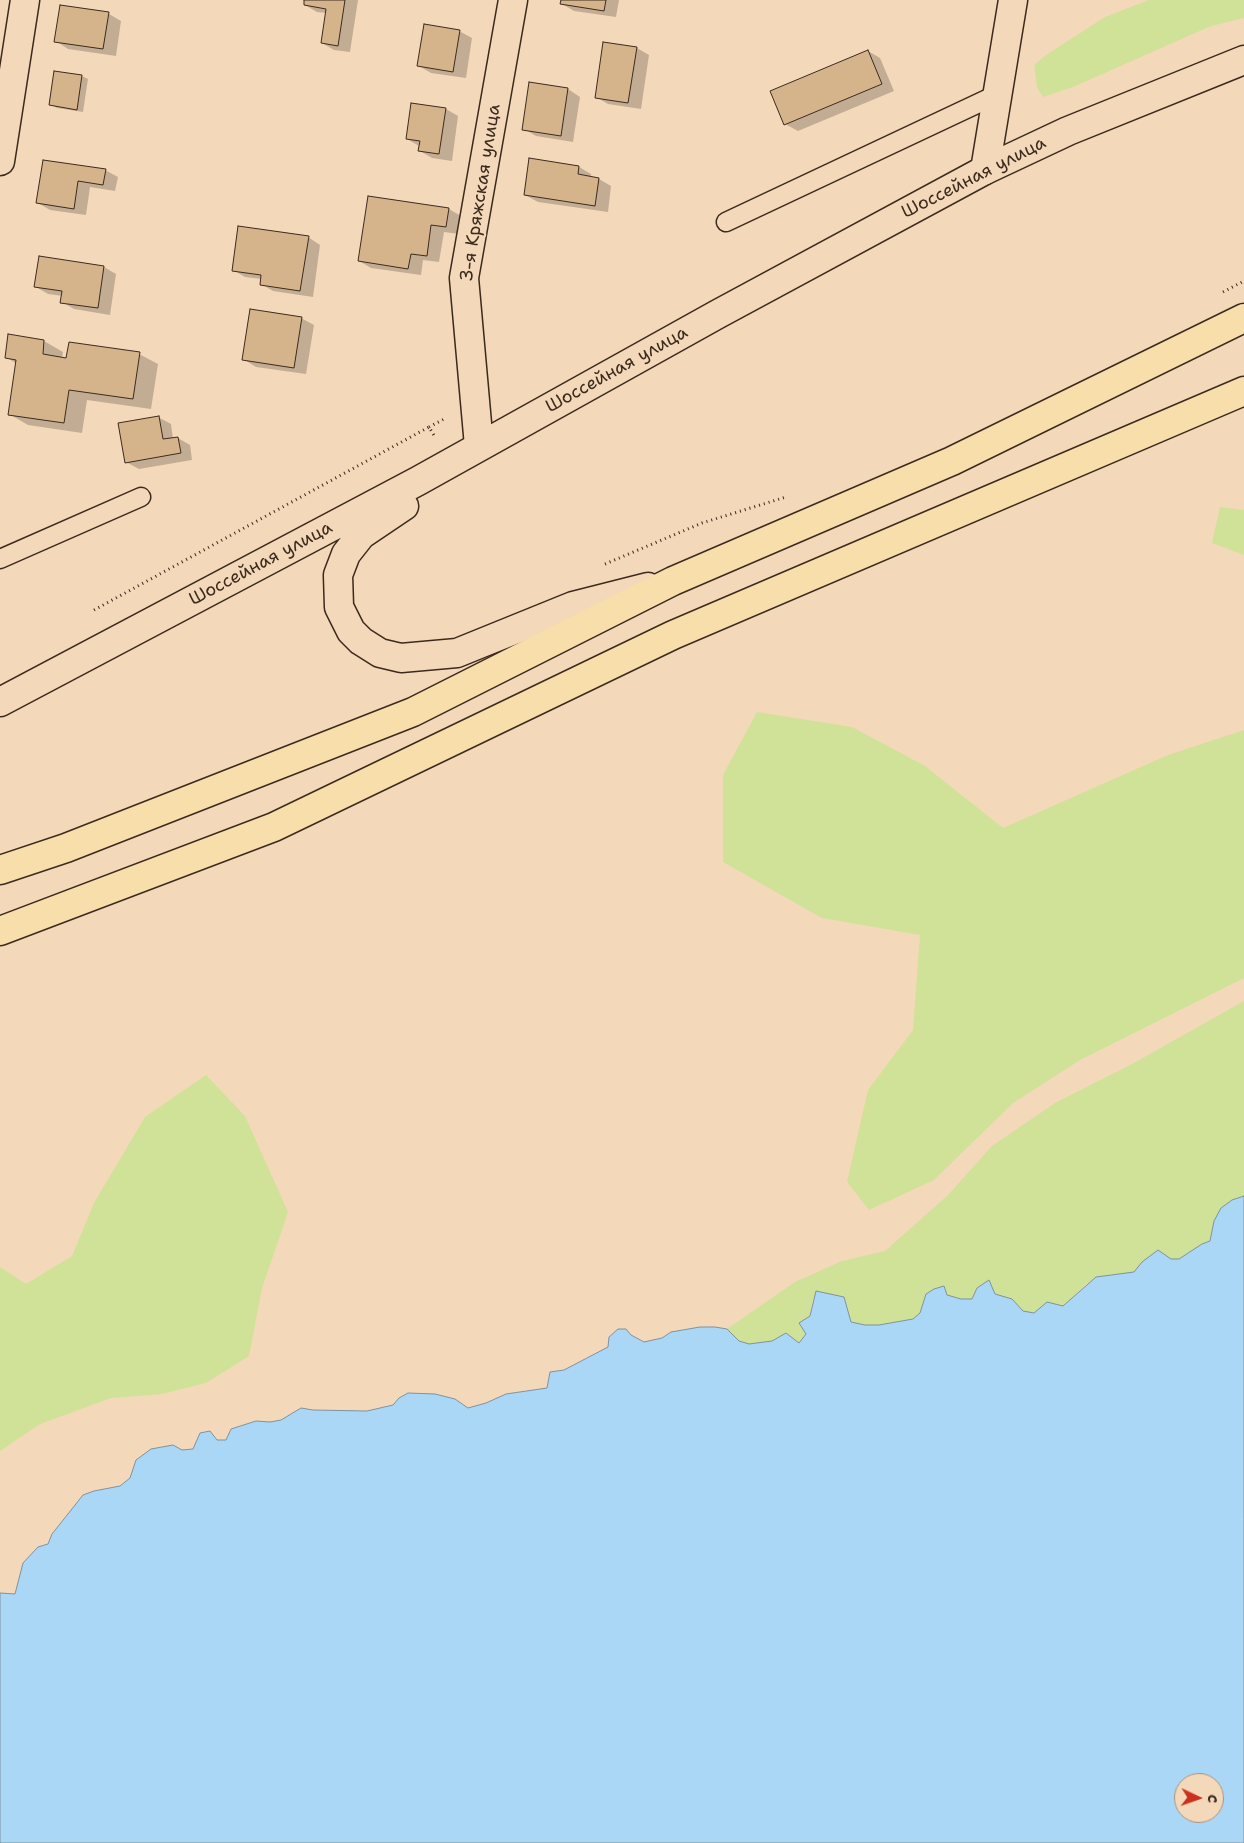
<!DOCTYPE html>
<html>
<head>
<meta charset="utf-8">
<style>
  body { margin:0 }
  #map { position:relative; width:1244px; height:1843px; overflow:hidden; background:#f4d8ba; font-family:"Shantell Sans",sans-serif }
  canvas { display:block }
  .north { position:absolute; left:1174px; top:1773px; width:50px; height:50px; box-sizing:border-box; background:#f4d8ba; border:1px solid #aa927c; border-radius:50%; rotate:93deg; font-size:14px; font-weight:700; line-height:20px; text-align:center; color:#3b2a1e }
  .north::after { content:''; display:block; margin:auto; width:18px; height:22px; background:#c8321e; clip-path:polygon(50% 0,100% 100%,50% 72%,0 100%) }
</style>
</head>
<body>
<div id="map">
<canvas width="1244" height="1843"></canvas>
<div class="north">С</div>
</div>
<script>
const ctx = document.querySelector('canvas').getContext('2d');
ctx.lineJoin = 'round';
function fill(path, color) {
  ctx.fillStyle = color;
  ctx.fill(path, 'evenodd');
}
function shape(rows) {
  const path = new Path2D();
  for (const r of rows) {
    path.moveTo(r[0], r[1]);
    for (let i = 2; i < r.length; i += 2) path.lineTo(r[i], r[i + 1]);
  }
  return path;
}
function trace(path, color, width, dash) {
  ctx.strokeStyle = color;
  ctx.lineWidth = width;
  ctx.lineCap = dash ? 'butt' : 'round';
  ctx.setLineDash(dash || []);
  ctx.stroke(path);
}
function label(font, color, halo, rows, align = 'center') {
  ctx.font = font + ' "Shantell Sans",sans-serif';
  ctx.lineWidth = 4.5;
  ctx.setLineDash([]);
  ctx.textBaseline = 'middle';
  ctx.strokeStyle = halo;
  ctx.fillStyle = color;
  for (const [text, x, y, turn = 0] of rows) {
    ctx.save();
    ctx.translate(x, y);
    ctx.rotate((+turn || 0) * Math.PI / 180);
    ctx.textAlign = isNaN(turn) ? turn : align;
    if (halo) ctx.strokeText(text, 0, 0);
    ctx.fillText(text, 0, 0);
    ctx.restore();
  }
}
fill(shape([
  [1149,0,1244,0,1244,18,1211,26,1073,87,1043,97,1037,87,1034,65,1046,55,1105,17],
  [1220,507,1244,510,1244,555,1212,543],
  [757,712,852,727,925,766,1003,828,1168,755,1244,730,1244,978,1080,1060,1013,1103,934,1180,869,1210,847,1182,868,1090,913,1030,920,935,822,918,723,862,723,775],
  [1244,1001,1244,1196,1232,1200,1214,1221,1210,1241,1202,1244,1179,1259,1142,1262,1134,1272,1127,1274,1107,1275,1087,1283,1063,1306,1034,1313,1023,1311,1012,1299,995,1294,989,1280,977,1288,972,1299,961,1299,946,1295,926,1294,920,1313,913,1319,879,1325,865,1325,851,1322,844,1297,813,1299,806,1334,799,1344,786,1333,772,1341,749,1344,739,1341,727,1329,795,1282,842,1261,885,1251,948,1195,992,1146,1055,1103,1132,1064],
  [206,1075,245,1116,288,1212,262,1288,249,1356,206,1383,162,1394,111,1398,40,1424,0,1451,0,1267,26,1284,72,1256,94,1203,145,1117]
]), '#cfe297');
const water = shape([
  [1244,1196,1244,1843,0,1843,0,1593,15,1594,23,1563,38,1547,48,1544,52,1534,83,1495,94,1491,120,1486,130,1478,136,1460,151,1449,173,1445,182,1450,193,1449,200,1433,210,1431,217,1440,226,1440,231,1429,256,1421,270,1422,281,1420,301,1408,313,1410,367,1411,393,1405,399,1398,408,1393,435,1394,455,1399,468,1408,486,1403,506,1394,547,1388,550,1372,564,1370,608,1347,609,1337,618,1329,626,1329,631,1335,644,1342,662,1338,671,1332,700,1327,715,1327,727,1329,739,1341,749,1344,772,1341,786,1333,799,1343,806,1334,799,1323,810,1316,816,1291,844,1297,851,1322,865,1325,879,1325,913,1319,920,1313,926,1294,934,1289,944,1286,947,1295,961,1299,972,1299,977,1288,989,1280,995,1294,1012,1299,1023,1311,1034,1313,1047,1302,1063,1306,1096,1277,1134,1272,1142,1262,1158,1250,1171,1259,1179,1259,1202,1244,1210,1241,1214,1221,1221,1208,1232,1200,1244,1196],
  [1184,1783,1214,1783,1214,1813,1184,1813,1184,1783]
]);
fill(water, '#abd7f7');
trace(water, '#7e92a0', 1);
fill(shape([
  [306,0,358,0,350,52,334,50,322,43,326,13,317,12,305,5],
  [562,0,619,0,616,17,574,11,562,4],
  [109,14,121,21,116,56,68,49,56,41],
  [459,31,472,38,466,78,431,73,419,66],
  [637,48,649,55,641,109,608,104,596,97],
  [868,51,880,58,894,91,798,131,785,124],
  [55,72,82,76,88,79,83,112,57,108,51,105],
  [530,84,568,89,580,97,573,142,536,136,524,129],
  [446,109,458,116,452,161,432,158,420,151,419,146,407,139],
  [530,160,579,167,591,174,591,178,599,179,611,186,608,212,538,202,525,195],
  [44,161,105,170,118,177,115,191,90,187,86,215,50,210,38,203],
  [369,197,449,209,461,216,459,234,444,232,439,262,423,260,421,275,371,268,359,261],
  [308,237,320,245,313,297,273,291,261,284,262,279,245,277,233,270],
  [104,267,116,274,110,315,74,309,62,302,63,296,48,294,36,287],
  [301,318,314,325,306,374,256,367,243,359],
  [9,336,44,341,63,352,62,358,68,359,139,354,158,364,151,409,87,400,82,433,28,425,9,414,17,364,6,357],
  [158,417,171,424,173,439,178,438,190,445,192,460,139,469,126,462]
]), '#0003');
const building = shape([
  [304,0,345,0,338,46,321,43,326,9,304,5,304,0],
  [561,0,606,0,604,11,560,4,561,0],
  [60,5,109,12,103,49,54,42,60,5],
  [424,24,460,30,453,72,417,66,424,24],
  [603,42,637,47,628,103,595,98,603,42],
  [868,50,882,84,784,125,770,91,868,50],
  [54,71,82,75,77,110,49,105,54,71],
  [529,82,568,88,561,136,522,130,529,82],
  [411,103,446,108,439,154,418,151,420,141,406,139,411,103],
  [529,158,579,166,578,174,599,178,595,206,524,195,529,158],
  [43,160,106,169,103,185,78,181,74,209,36,203,43,160],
  [368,196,449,208,446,227,431,225,427,256,411,254,408,269,358,261,368,196],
  [238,226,309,236,300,291,260,285,261,275,232,271,238,226],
  [39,256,104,266,98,308,60,303,62,291,34,287,39,256],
  [250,309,302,317,294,368,242,360,250,309],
  [8,334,44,340,43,354,66,358,69,342,140,352,133,399,69,390,64,423,8,415,16,360,5,358,8,334],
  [159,416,163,439,178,437,181,453,125,463,118,423,159,416]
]);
fill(building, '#d6b48b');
trace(building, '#3b2a1e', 1);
const service = shape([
  [726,222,998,94],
  [0,559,141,497]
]);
const minor = shape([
  [0,161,25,0],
  [985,170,1013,0],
  [479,446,464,278,513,0]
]);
const secondary = shape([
  [404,506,361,535,346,554,338,575,339,607,351,631,361,641,380,653,401,658,457,653,573,606,648,587],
  [0,702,418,481,718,314,985,170,1068,131,1244,60]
]);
const primary = shape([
  [0,870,66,848,413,712,673,581,952,461,1244,318],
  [0,931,274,827,673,635,1244,391]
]);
trace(service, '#3b2a1e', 21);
trace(minor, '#3b2a1e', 31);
trace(secondary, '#3b2a1e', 31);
trace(primary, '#3b2a1e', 31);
trace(shape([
  [1223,292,1244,281],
  [429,427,446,418],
  [605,564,702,523,786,497],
  [94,610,429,427,435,437]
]), '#3b2a1e', 3, [1, 4]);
trace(service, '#f4d8ba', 18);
trace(minor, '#f4d8ba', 28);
trace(secondary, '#f4d8ba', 28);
trace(primary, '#f8deab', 28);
label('18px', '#3b2a1e', '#f4d8ba', [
  ["Шоссейная улица",974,178,-27],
  ["3-я Кряжская улица",481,193,-81],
  ["Шоссейная улица",617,370,-29],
  ["Шоссейная улица",261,564,-28]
]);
</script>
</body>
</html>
